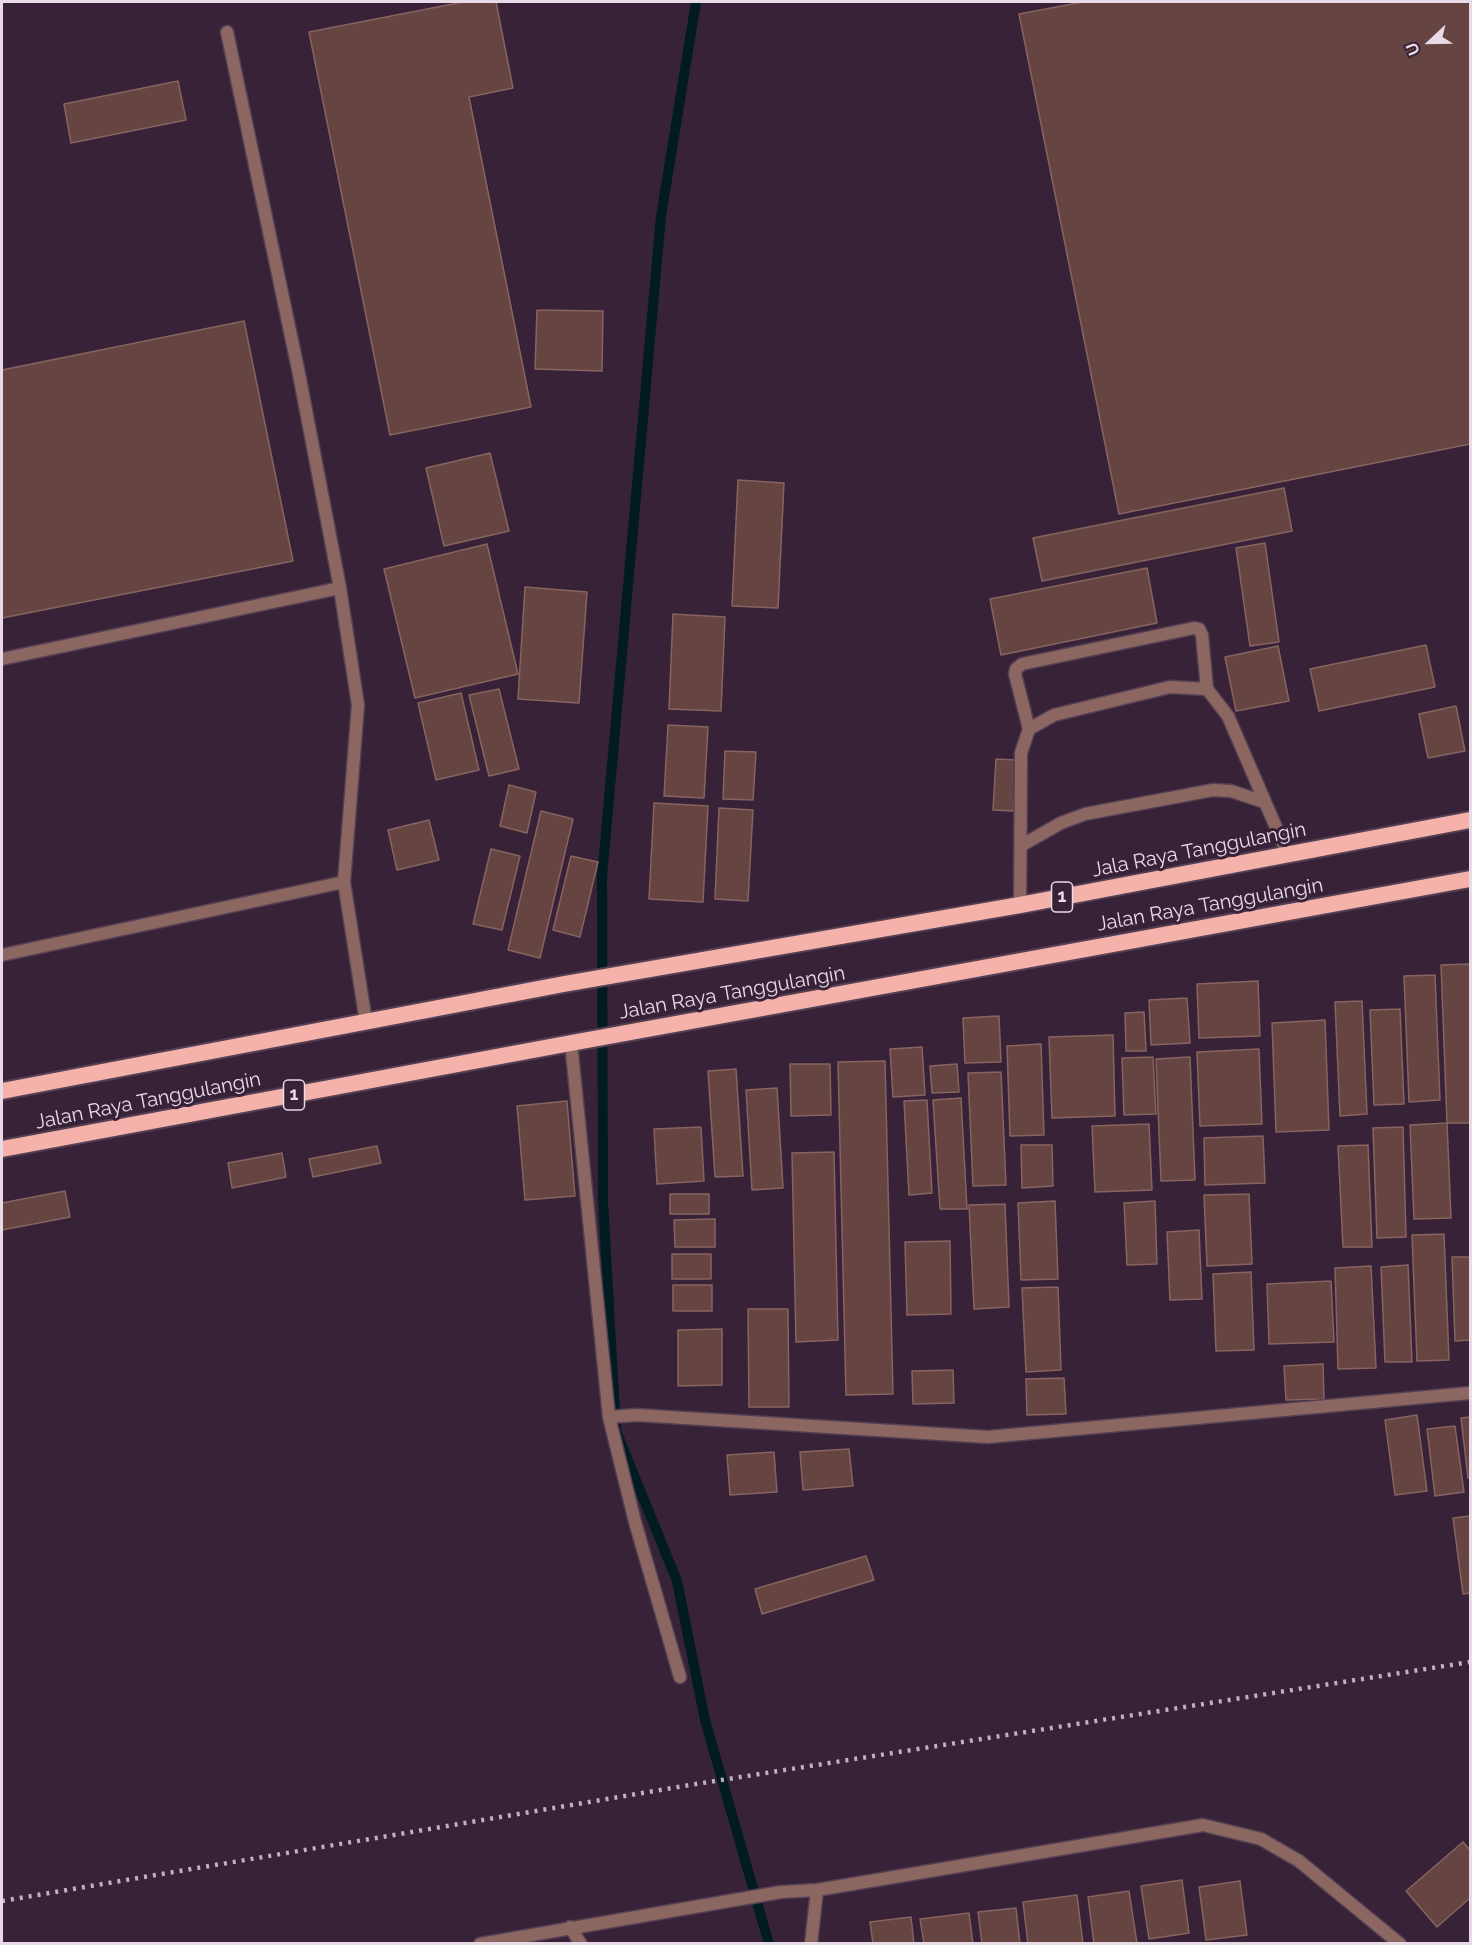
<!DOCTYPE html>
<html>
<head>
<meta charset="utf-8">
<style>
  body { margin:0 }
  #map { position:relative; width:1472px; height:1945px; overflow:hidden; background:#382237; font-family:Raleway,sans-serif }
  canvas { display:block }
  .frame { position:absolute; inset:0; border:3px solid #e8dae7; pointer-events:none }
  .north { position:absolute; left:1400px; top:12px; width:60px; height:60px; -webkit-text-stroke:4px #382237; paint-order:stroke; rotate:248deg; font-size:16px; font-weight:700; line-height:24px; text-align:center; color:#e8dae7 }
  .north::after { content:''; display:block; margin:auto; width:21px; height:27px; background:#e8dae7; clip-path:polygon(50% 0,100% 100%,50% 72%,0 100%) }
</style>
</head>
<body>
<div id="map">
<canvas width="1472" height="1945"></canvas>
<div class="frame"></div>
<div class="north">U</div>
</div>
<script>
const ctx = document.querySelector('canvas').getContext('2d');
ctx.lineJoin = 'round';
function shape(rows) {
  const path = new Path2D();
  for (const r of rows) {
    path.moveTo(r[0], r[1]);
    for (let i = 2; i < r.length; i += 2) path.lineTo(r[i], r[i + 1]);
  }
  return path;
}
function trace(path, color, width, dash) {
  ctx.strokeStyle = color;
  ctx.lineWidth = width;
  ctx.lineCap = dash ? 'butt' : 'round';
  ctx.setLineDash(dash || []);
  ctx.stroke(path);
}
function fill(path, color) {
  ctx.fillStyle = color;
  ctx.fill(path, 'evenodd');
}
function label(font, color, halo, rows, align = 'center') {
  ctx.font = font + ' Raleway,sans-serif';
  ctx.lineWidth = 6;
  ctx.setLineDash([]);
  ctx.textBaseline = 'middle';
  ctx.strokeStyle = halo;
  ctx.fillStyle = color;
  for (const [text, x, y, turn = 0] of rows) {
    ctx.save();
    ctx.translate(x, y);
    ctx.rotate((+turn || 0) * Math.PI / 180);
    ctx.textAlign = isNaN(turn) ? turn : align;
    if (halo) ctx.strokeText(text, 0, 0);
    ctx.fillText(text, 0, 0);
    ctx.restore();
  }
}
trace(shape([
  [696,2,661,216,602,877,603,1201,616,1431,677,1581,705,1720,769,1944]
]), '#001c21', 10);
const building = shape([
  [463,2,496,2,513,88,469,97,531,407,390,435,309,32,463,2],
  [1083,2,1470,2,1470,444,1119,514,1019,14,1083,2],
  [178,81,186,120,71,143,64,104,178,81],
  [537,310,603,311,602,371,535,369,537,310],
  [244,321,293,561,2,618,2,370,244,321],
  [490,453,509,531,444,546,426,468,490,453],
  [738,480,784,483,778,608,732,606,738,480],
  [1284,488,1292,531,1042,581,1033,538,1284,488],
  [1265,543,1279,642,1250,646,1236,548,1265,543],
  [487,544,518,674,415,698,384,569,487,544],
  [1147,568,1157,623,1001,655,990,599,1147,568],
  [525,587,587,592,579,703,518,699,525,587],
  [673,614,725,617,721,711,669,709,673,614],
  [1426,645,1435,687,1319,711,1310,669,1426,645],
  [1278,646,1289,701,1236,711,1225,657,1278,646],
  [499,689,519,769,489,776,469,695,499,689],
  [461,693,479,770,436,780,418,703,461,693],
  [1456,706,1465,751,1428,758,1419,714,1456,706],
  [668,725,708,727,704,798,664,796,668,725],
  [725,751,756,752,753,800,723,799,725,751],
  [996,759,1017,760,1013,811,993,810,996,759],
  [509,785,536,792,527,833,500,826,509,785],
  [654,803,708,806,703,902,649,899,654,803],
  [719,808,753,810,748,901,715,899,719,808],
  [541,811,573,819,540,958,508,950,541,811],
  [429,820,439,860,397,870,388,830,429,820],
  [491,849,520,856,502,930,473,924,491,849],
  [571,856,598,862,580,937,553,930,571,856],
  [1470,964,1470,1123,1447,1123,1441,965,1470,964],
  [1435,975,1440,1100,1409,1102,1404,976,1435,975],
  [1258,981,1260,1036,1199,1038,1197,984,1258,981],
  [1187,998,1190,1043,1151,1045,1149,1000,1187,998],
  [1362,1001,1367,1114,1340,1116,1335,1002,1362,1001],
  [1400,1009,1404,1104,1374,1105,1370,1010,1400,1009],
  [1144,1012,1146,1051,1126,1051,1125,1013,1144,1012],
  [999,1016,1001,1062,965,1063,963,1018,999,1016],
  [1325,1020,1329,1130,1276,1132,1272,1023,1325,1020],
  [1113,1035,1115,1116,1052,1118,1049,1037,1113,1035],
  [1041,1044,1044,1135,1010,1136,1007,1046,1041,1044],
  [922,1047,925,1095,893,1097,890,1049,922,1047],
  [1259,1049,1262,1124,1200,1126,1197,1052,1259,1049],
  [1153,1057,1156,1114,1124,1115,1122,1058,1153,1057],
  [1190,1057,1195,1180,1161,1181,1156,1059,1190,1057],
  [885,1061,893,1394,846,1395,838,1062,885,1061],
  [790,1064,830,1064,831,1115,791,1116,790,1064],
  [957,1064,959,1092,932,1093,930,1066,957,1064],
  [736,1069,743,1176,715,1177,708,1071,736,1069],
  [1001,1072,1006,1185,973,1186,968,1073,1001,1072],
  [777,1088,783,1188,752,1190,746,1090,777,1088],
  [961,1098,967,1209,940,1209,933,1100,961,1098],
  [927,1100,932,1193,909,1195,904,1101,927,1100],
  [567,1101,575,1196,525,1200,517,1106,567,1101],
  [1447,1123,1451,1218,1414,1219,1410,1125,1447,1123],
  [1149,1124,1152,1190,1095,1192,1092,1126,1149,1124],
  [701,1127,704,1181,657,1184,654,1129,701,1127],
  [1403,1127,1406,1237,1377,1238,1373,1128,1403,1127],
  [1263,1136,1265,1183,1205,1185,1204,1138,1263,1136],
  [1021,1145,1052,1145,1053,1186,1022,1188,1021,1145],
  [1368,1145,1372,1247,1343,1247,1338,1146,1368,1145],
  [377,1146,381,1163,313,1177,309,1159,377,1146],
  [834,1152,838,1340,796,1342,792,1153,834,1152],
  [282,1153,286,1177,232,1188,228,1163,282,1153],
  [65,1191,70,1217,2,1230,2,1203,65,1191],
  [670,1194,709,1194,709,1214,670,1214,670,1194],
  [1249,1194,1252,1264,1207,1266,1204,1195,1249,1194],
  [1055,1201,1058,1279,1021,1280,1018,1203,1055,1201],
  [1155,1201,1157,1264,1127,1265,1124,1203,1155,1201],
  [1005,1204,1009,1307,974,1309,969,1205,1005,1204],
  [715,1219,715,1247,675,1247,674,1220,715,1219],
  [1199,1230,1202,1299,1170,1300,1167,1232,1199,1230],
  [1444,1234,1449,1360,1417,1361,1412,1235,1444,1234],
  [950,1241,951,1314,907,1315,905,1242,950,1241],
  [672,1254,711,1254,711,1279,672,1279,672,1254],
  [1452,1257,1470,1257,1470,1340,1455,1341,1452,1257],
  [1408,1265,1412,1362,1385,1362,1381,1267,1408,1265],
  [1371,1266,1376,1368,1338,1369,1335,1268,1371,1266],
  [1251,1272,1254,1350,1216,1351,1213,1274,1251,1272],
  [1331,1281,1334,1342,1269,1344,1267,1284,1331,1281],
  [673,1285,712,1285,712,1311,673,1311,673,1285],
  [1058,1287,1061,1370,1026,1372,1022,1288,1058,1287],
  [748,1309,788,1309,789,1407,749,1407,748,1309],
  [722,1329,722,1385,678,1386,678,1330,722,1329],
  [1323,1364,1324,1399,1286,1400,1284,1366,1323,1364],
  [953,1370,954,1403,913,1404,912,1371,953,1370],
  [1064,1378,1066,1414,1027,1415,1026,1379,1064,1378],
  [1417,1415,1427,1491,1395,1495,1385,1420,1417,1415],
  [1470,1417,1470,1478,1468,1478,1461,1418,1470,1417],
  [1455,1426,1464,1492,1435,1496,1427,1429,1455,1426],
  [849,1449,853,1486,803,1490,800,1452,849,1449],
  [774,1452,777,1492,730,1495,727,1455,774,1452],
  [1470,1516,1470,1593,1463,1594,1453,1518,1470,1516],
  [866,1556,874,1580,762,1614,755,1589,866,1556],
  [1463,1842,1470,1850,1470,1898,1437,1927,1406,1891,1463,1842],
  [1182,1880,1189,1933,1149,1939,1141,1886,1182,1880],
  [1240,1881,1247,1935,1206,1940,1199,1887,1240,1881],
  [1129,1891,1137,1943,1094,1944,1088,1897,1129,1891],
  [1077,1895,1083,1944,1028,1944,1023,1902,1077,1895],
  [1016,1908,1020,1944,982,1944,978,1912,1016,1908],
  [969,1913,973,1944,924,1944,920,1919,969,1913],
  [911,1917,914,1944,873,1944,870,1922,911,1917]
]);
fill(building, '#654441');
trace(building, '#886461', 1.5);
const service = shape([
  [227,32,299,374,340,588,358,705,344,882,366,1022],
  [2,659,340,588],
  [1029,729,1015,674,1016,669,1022,664,1194,628,1199,629,1202,635,1207,689],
  [1022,845,1061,823,1085,814,1213,790,1231,791,1264,802],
  [1020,905,1021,753,1029,729,1054,715,1170,687,1207,689,1228,716,1288,855],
  [2,955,344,882]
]);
const minor = shape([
  [571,1043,609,1417,635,1522,680,1677],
  [609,1417,637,1415,988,1437,1470,1393],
  [570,1927,581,1944],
  [480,1944,781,1892,817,1890,1203,1825,1261,1839,1299,1861,1400,1944],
  [811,1944,817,1890]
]);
const trunk = shape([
  [2,1091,564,984,1020,905,1470,820],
  [2,1149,571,1043,1470,879]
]);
trace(service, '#543f53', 15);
trace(minor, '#543f53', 15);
trace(trunk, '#543f53', 20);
trace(service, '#8c6762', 12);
trace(minor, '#8c6762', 12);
trace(trunk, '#f4b2ab', 16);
trace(shape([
  [2,1901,696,1784,1470,1662]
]), '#c2b2c1', 4.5, [3, 6]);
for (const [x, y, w] of [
  [1062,897,21],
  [294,1095,21]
]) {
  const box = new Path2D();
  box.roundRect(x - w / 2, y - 15, w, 30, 4.5);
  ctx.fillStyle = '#382237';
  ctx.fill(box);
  trace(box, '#e8dae7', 1.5);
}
label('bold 18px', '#e8dae7', null, [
  ["1",1062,897],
  ["1",294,1095]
]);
label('20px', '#e8dae7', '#382237', [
  ["Jala Raya Tanggulangin",1199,850,-11],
  ["Jalan Raya Tanggulangin",1210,905,-10],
  ["Jalan Raya Tanggulangin",732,993,-10],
  ["Jalan Raya Tanggulangin",148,1101,-11]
]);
</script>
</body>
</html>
